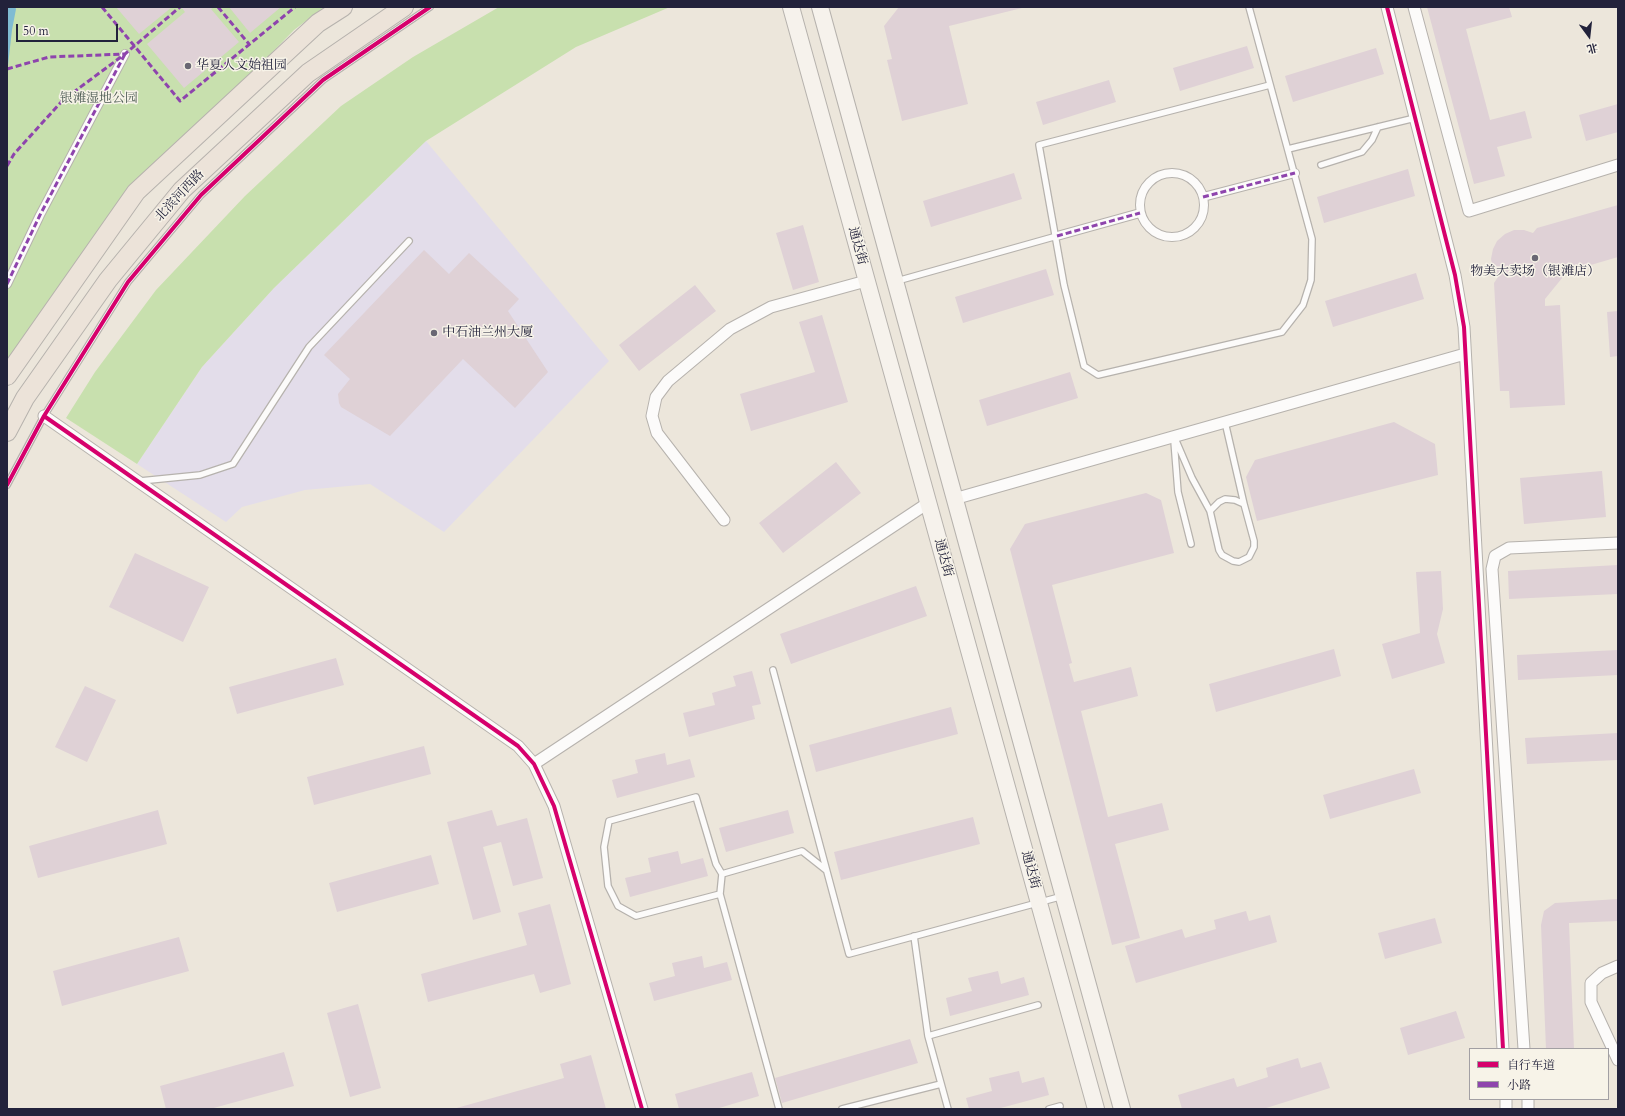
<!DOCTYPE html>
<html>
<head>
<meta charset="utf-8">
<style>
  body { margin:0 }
  #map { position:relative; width:1625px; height:1116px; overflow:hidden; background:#ece6db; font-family:Cardo,"Noto Serif SC",serif }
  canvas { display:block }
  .frame { position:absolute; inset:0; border:8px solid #22223b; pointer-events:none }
  .legend { position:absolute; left:1469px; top:1048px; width:140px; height:52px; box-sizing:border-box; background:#f7f3e8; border:1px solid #a29fa3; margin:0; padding:5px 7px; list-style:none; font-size:12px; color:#22223b }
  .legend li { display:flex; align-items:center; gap:8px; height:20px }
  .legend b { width:20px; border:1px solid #a29fa3 }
  .north { position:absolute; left:1569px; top:16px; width:40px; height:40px; -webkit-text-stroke:3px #f7f3e8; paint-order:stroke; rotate:165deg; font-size:11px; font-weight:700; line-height:16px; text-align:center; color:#22223b }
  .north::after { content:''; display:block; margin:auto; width:14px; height:18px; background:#22223b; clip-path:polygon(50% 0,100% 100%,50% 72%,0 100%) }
  .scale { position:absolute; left:16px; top:24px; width:102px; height:18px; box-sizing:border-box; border:2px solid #22223b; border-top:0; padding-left:5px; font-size:12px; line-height:14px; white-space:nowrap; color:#22223b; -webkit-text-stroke:3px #f7f3e8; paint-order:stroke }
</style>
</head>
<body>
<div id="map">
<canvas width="1625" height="1116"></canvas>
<div class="frame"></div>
<ul class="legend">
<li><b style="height:5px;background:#d6006c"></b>自行车道</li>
<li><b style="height:5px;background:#8e44ad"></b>小路</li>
</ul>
<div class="north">北</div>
<div class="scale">50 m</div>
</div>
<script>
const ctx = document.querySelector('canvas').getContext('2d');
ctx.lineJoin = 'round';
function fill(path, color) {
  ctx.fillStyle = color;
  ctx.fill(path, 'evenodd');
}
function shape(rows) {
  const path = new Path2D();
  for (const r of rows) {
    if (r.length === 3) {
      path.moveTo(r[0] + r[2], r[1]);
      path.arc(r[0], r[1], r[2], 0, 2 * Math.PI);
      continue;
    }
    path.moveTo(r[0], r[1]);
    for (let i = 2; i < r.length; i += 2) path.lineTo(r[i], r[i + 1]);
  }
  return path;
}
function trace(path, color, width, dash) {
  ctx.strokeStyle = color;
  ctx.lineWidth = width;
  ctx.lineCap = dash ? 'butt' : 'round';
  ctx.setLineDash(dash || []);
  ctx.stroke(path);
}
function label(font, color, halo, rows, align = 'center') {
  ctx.font = font + ' Cardo,"Noto Serif SC",serif';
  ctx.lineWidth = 3;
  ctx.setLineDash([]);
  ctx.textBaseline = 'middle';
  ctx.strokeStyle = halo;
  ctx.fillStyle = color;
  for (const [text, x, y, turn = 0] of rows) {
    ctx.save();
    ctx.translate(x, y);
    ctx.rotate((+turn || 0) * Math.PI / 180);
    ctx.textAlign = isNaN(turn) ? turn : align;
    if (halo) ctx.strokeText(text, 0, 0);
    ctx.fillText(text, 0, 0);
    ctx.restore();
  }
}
fill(shape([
  [426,141,609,361,444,532,370,484,305,490,242,507,226,522,137,464,202,367,274,288]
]), '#e3ddea');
fill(shape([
  [7,7,324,7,294,30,136,192,7,376],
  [499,7,670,7,576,47,426,141,274,288,202,367,137,464,66,418,95,372,156,290,245,196,341,106,413,57]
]), '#c8e0ae');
fill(shape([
  [7,7,15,7,16,9,12,30,7,74]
]), '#80bbd2');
fill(shape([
  [116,7,172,7,139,34],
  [181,7,214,7,211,9,239,42,184,88,147,44,185,12],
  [229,7,281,7,250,33],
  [899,7,1022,7,1022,8,949,26,968,104,902,121,887,60,892,59,884,26],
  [1427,7,1509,7,1512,17,1466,29,1490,120,1525,111,1532,138,1497,147,1505,176,1474,184],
  [1247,46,1254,68,1180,91,1173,68],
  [1376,48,1384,74,1293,102,1285,76],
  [1109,80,1116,102,1043,125,1036,102],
  [1618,104,1618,132,1586,141,1579,115],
  [1408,169,1415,196,1324,223,1317,197],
  [1014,173,1022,199,931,227,923,201],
  [1618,205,1618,257,1567,272,1545,299,1545,306,1560,305,1565,405,1510,408,1509,391,1500,391,1494,283,1498,277,1493,269,1491,259,1493,249,1497,241,1505,234,1514,230,1524,230,1533,233,1537,228],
  [803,225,819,282,793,290,776,233],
  [424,250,449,274,469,253,519,299,508,311,548,372,515,408,463,359,390,436,341,407,339,403,338,394,350,379,324,355],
  [1046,269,1054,295,963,323,955,297],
  [1416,273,1424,299,1333,327,1325,301],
  [695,285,716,311,639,371,619,345],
  [1618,311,1618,356,1610,357,1607,312],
  [822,315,848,402,751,431,740,394,815,372,799,322],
  [1070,372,1078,398,987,426,979,400],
  [1394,422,1435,444,1438,475,1257,521,1246,477,1255,460],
  [836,462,861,493,783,553,759,523],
  [1602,471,1606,517,1524,524,1520,478],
  [1146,493,1161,500,1174,553,1052,585,1072,663,1069,664,1074,682,1131,667,1138,696,1081,711,1108,817,1162,803,1169,830,1115,844,1140,938,1112,945,1010,549,1025,524],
  [135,553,209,587,183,642,109,607],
  [1618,565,1618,594,1509,599,1508,571],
  [1441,571,1443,609,1437,634,1445,663,1392,679,1382,644,1420,633,1416,572],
  [916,586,927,616,791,664,780,634],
  [1334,649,1341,676,1216,712,1209,684],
  [1618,650,1618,675,1518,680,1517,655],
  [336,658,344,685,237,714,229,687],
  [752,671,761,704,752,706,755,719,689,737,683,713,715,705,712,693,736,686,733,676],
  [85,686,116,700,87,762,55,747],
  [951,707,958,734,816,772,809,745],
  [1618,733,1618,760,1527,764,1525,738],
  [424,746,431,774,314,805,307,777],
  [665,753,667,765,690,759,695,777,617,798,612,780,638,773,635,760],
  [1414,769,1421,793,1330,819,1323,795],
  [158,810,167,844,38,878,29,846],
  [492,810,497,826,527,818,543,878,513,886,501,842,483,847,501,912,473,920,447,822],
  [788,810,794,833,726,852,719,828],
  [973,817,980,844,841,880,834,852],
  [678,851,681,864,703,858,708,876,630,897,625,878,651,872,648,858],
  [431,855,439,884,337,912,329,883],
  [1618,899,1618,921,1569,923,1574,1049,1546,1049,1541,925,1544,911,1555,903],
  [550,904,571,984,540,993,534,974,428,1002,421,974,527,945,518,913],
  [1246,911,1249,921,1270,915,1277,942,1136,983,1125,946,1182,929,1185,938,1216,929,1214,920],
  [1435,918,1442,943,1385,959,1378,933],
  [179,937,189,971,62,1006,53,971],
  [702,956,704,968,727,962,732,980,654,1001,649,983,675,976,672,963],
  [998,971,1001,984,1024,977,1029,995,950,1016,946,998,972,991,968,978],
  [358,1004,381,1088,350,1097,327,1013],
  [1456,1011,1465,1038,1408,1055,1400,1028],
  [910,1039,918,1063,782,1103,775,1078],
  [284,1052,294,1086,210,1109,166,1109,160,1086],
  [591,1055,606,1109,453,1109,564,1078,560,1064],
  [1298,1058,1301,1068,1321,1062,1330,1088,1263,1109,1182,1109,1178,1095,1234,1078,1237,1087,1268,1077,1266,1068],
  [1019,1071,1022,1083,1044,1077,1049,1095,997,1109,969,1109,966,1098,992,1091,989,1078],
  [752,1072,759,1096,716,1109,679,1109,675,1094]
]), '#dfd1d6');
const service = shape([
  [1249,7,1312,239,1311,280,1303,305,1282,332,1098,375,1084,366,1064,285,1039,145,1270,85],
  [1288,149,1415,118],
  [1321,165,1362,152,1372,140,1378,127],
  [897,281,1057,236],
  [1225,422,1244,504],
  [1174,436,1192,478,1210,511,1219,550,1222,555,1233,561,1239,562,1249,557,1254,547,1254,541,1244,504,1235,500,1225,499,1219,502,1210,511],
  [1174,441,1178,492,1191,544],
  [140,481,200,475,233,464,309,347,409,241],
  [7,485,44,416,128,282,201,195,323,80,430,7],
  [773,670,849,954,1063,896],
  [720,894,636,916,618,906,608,886,604,847,609,821,696,797,716,864,722,874],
  [914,936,928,1036,948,1109],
  [928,1036,1038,1005],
  [779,1109,720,894,722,874,802,851,826,870],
  [842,1109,941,1084],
  [1049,1109,1060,1106]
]);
const pedestrian = shape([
  [1172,205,32],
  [1203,197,1295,173],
  [1057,236,1140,213],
  [7,284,40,215,125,54]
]);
const minor = shape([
  [1387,7,1455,275,1464,327,1503,1049],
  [1414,7,1469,211,1618,165],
  [44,416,518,746,534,764,554,806,642,1109],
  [954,499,1465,354],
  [724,520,657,433,652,416,656,397,668,381,730,329,771,307,866,281],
  [534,764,928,503],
  [1618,966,1602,973,1591,983,1591,1002,1618,1060],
  [1524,1049,1492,569,1495,556,1509,548,1618,543],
  [1506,1099,1506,1109],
  [1528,1099,1528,1109]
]);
const secondary = shape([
  [791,7,1096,1109],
  [820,7,1122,1109]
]);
const primary = shape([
  [7,376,136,192,318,23,343,7],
  [7,432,25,398,108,280,182,190,308,73,404,7]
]);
trace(service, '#b6b2ad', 8);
trace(pedestrian, '#b6b2ad', 10);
trace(minor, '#b6b2ad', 13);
trace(secondary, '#b6b2ad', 18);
trace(primary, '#b6b2ad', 20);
trace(service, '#fcfbfa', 5.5);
trace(pedestrian, '#fcfbfa', 8);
trace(minor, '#fcfbfa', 11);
trace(secondary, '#f6f2ec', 16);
trace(primary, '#ece3d9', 18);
trace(shape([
  [102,7,180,101,295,7],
  [218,7,249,44],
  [7,69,49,57,125,54],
  [7,166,14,154,63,100,125,54,180,7],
  [1203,197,1295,173],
  [1057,236,1140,213],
  [7,284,40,215,125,54]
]), '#8e44ad', 3, [6, 3]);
trace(shape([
  [1387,7,1455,275,1464,327,1503,1049],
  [44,416,518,746,534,764,554,806,642,1109],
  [7,485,44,416,128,282,201,195,323,80,430,7]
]), '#d6006c', 4);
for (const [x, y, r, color] of [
  [188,66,4,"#696773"],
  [1535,258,4,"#696773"],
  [434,333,4,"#696773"]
]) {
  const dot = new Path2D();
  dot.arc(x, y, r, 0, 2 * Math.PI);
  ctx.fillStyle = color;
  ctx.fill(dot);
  trace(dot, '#f7f3e8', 1.5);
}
label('13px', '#22223b', '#f7f3e8', [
  ["华夏人文始祖园",196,66],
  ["物美大卖场（银滩店）",1535,272,"center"],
  ["中石油兰州大厦",442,333]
], 'left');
label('13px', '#4b5a52', '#f7f3e8', [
  ["银滩湿地公园",99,99]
]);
label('13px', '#22223b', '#f7f3e8', [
  ["北滨河西路",180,196,-47],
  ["通达街",857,246,75],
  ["通达街",943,558,75],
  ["通达街",1030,870,75]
]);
</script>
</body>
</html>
